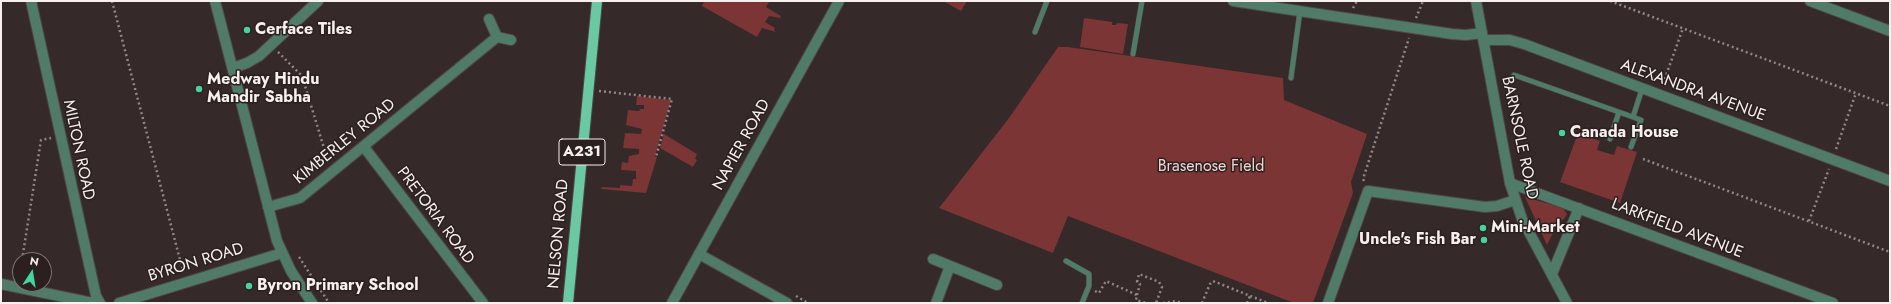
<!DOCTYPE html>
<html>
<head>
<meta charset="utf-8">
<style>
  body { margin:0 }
  #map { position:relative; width:1891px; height:304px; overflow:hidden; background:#352929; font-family:Jost,sans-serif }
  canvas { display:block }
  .frame { position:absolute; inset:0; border:2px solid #f8f0ef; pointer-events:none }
  .north { position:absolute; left:12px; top:252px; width:40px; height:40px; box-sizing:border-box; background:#2b201f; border:1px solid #7d7372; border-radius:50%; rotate:12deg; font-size:11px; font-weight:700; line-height:16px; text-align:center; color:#f8f0ef }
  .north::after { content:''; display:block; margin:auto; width:14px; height:18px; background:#44d4a0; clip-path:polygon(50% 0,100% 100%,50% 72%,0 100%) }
</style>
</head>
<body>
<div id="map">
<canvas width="1891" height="304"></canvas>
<div class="frame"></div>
<div class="north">N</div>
</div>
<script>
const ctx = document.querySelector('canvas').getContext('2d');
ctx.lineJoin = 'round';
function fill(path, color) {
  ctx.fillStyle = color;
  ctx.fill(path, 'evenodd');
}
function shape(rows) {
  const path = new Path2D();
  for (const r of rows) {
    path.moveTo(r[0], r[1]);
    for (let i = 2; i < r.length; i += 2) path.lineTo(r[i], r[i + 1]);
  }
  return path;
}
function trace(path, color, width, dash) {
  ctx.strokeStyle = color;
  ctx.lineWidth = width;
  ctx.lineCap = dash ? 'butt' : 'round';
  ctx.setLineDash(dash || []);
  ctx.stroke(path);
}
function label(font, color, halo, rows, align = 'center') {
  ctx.font = font + ' Jost,sans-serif';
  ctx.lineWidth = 3;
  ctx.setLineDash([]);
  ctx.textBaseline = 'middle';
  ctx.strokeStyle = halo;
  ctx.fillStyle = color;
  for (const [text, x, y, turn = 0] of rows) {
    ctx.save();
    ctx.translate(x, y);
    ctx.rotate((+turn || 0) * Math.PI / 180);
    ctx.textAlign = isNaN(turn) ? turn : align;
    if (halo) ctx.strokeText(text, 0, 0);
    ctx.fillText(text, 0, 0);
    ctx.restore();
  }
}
fill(shape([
  [704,1,768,1,769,2,766,7,781,16,780,18,769,16,765,22,775,28,774,30,776,32,762,28,757,37,702,6],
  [943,1,967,1,961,11],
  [1084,18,1112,22,1112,25,1116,25,1117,23,1128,24,1123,54,1080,47],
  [1058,47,1068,47,1283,78,1284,100,1367,134,1351,182,1353,193,1313,303,1294,303,1068,216,1053,253,939,208,1009,118],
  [637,96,671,100,655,156,657,157,646,193,601,189,602,187,620,188,620,185,632,186,633,179,636,179,636,171,621,170,622,162,628,163,629,156,639,154,639,149,623,148,625,133,641,134,642,129,626,125,628,110,639,111,640,109,644,109,644,105,636,105],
  [1578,133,1600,141,1597,150,1614,155,1617,146,1637,152,1620,203,1560,182],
  [664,134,697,154,695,159,697,160,693,167,660,148],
  [1525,197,1563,208,1567,214,1564,219,1559,221,1547,245]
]), '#7a3534');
const service = shape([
  [1035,32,1047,1],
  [1133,54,1142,1],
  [1514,75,1633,117,1642,89],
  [1291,78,1300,11],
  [1610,139,1619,112],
  [1631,147,1641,120,1633,117],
  [1066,261,1089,274,1089,286,1082,303]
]);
const minor = shape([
  [31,1,96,296,100,303],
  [1233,1,1452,34,1466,35,1482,33],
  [1810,1,1890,31],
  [489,19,497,37],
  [1484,40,1510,40,1524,44,1890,181],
  [233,68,247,63,259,56,318,1],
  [364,147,483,303],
  [1510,183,1833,303],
  [268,207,300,198,497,37,511,40],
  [699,254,787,303],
  [933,259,997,285],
  [1552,274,1579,208],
  [1,284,93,303],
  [119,303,282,253],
  [936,303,950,266],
  [1328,303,1368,191,1485,207,1497,206,1515,200]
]);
const tertiary = shape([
  [215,1,277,241,291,271,312,303],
  [1476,1,1510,183,1522,219,1567,303],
  [672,303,839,1]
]);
const primary = shape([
  [568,303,597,1]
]);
trace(service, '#504545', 6);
trace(minor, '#504545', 12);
trace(tertiary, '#504545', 12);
trace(primary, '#504545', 12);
trace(shape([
  [112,1,183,271],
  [1610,1,1890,106],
  [1353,8,1357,1],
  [1416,18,1423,1],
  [278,52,302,76,328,161],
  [1663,84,1683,28],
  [599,91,672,99,656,157],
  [1836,149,1856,93],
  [1643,159,1890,252],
  [1364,181,1363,179,1409,38],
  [1809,221,1829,169],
  [299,257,329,303],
  [22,260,41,140,51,138],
  [1095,291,1099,293,1106,281,1137,295,1136,300,1146,303],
  [1137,295,1140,284,1137,282,1139,274,1159,282,1162,287,1156,303],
  [796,296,808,303],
  [1163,303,1176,301,1182,303],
  [1202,303,1210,284,1213,281,1268,303],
  [1247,303,1250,296]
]), '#928787', 2.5, [2, 3]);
trace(service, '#4f7b68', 5);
trace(minor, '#4f7b68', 10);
trace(tertiary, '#4f7b68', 10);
trace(primary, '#6ac9a2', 10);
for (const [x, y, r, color] of [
  [247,30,4,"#44d4a0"],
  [199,89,4,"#44d4a0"],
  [1562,133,4,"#44d4a0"],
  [1483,228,4,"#44d4a0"],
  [1484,240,4,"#44d4a0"],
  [249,286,4,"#44d4a0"]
]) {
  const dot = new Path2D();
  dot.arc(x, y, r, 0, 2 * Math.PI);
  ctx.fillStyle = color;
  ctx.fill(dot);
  trace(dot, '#2b201f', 1.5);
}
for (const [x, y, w] of [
  [582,152,46]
]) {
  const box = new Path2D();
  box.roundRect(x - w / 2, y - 13, w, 26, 3);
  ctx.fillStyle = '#2b201f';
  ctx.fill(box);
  trace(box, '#f8f0ef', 1);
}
label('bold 15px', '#f8f0ef', null, [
  ["A231",582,152]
]);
label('bold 16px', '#f8f0ef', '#2b201f', [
  ["Cerface Tiles",255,30],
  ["Medway Hindu",207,80],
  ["Mandir Sabha",207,98],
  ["Canada House",1570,133],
  ["Mini-Market",1491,228],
  ["Uncle's Fish Bar",1476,240,"right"],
  ["Byron Primary School",257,286]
], 'left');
label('16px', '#f8f0ef', '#2b201f', [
  ["ALEXANDRA AVENUE",1693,91,20],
  ["BARNSOLE ROAD",1519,138,78],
  ["KIMBERLEY ROAD",345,142,-39],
  ["NAPIER ROAD",742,145,-61],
  ["MILTON ROAD",78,150,78],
  ["PRETORIA ROAD",435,216,53],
  ["LARKFIELD AVENUE",1677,229,21],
  ["NELSON ROAD",559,234,-85],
  ["BYRON ROAD",196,263,-17]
]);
label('16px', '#f1d4d3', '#2b201f', [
  ["Brasenose Field",1211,167]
]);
</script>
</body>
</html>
